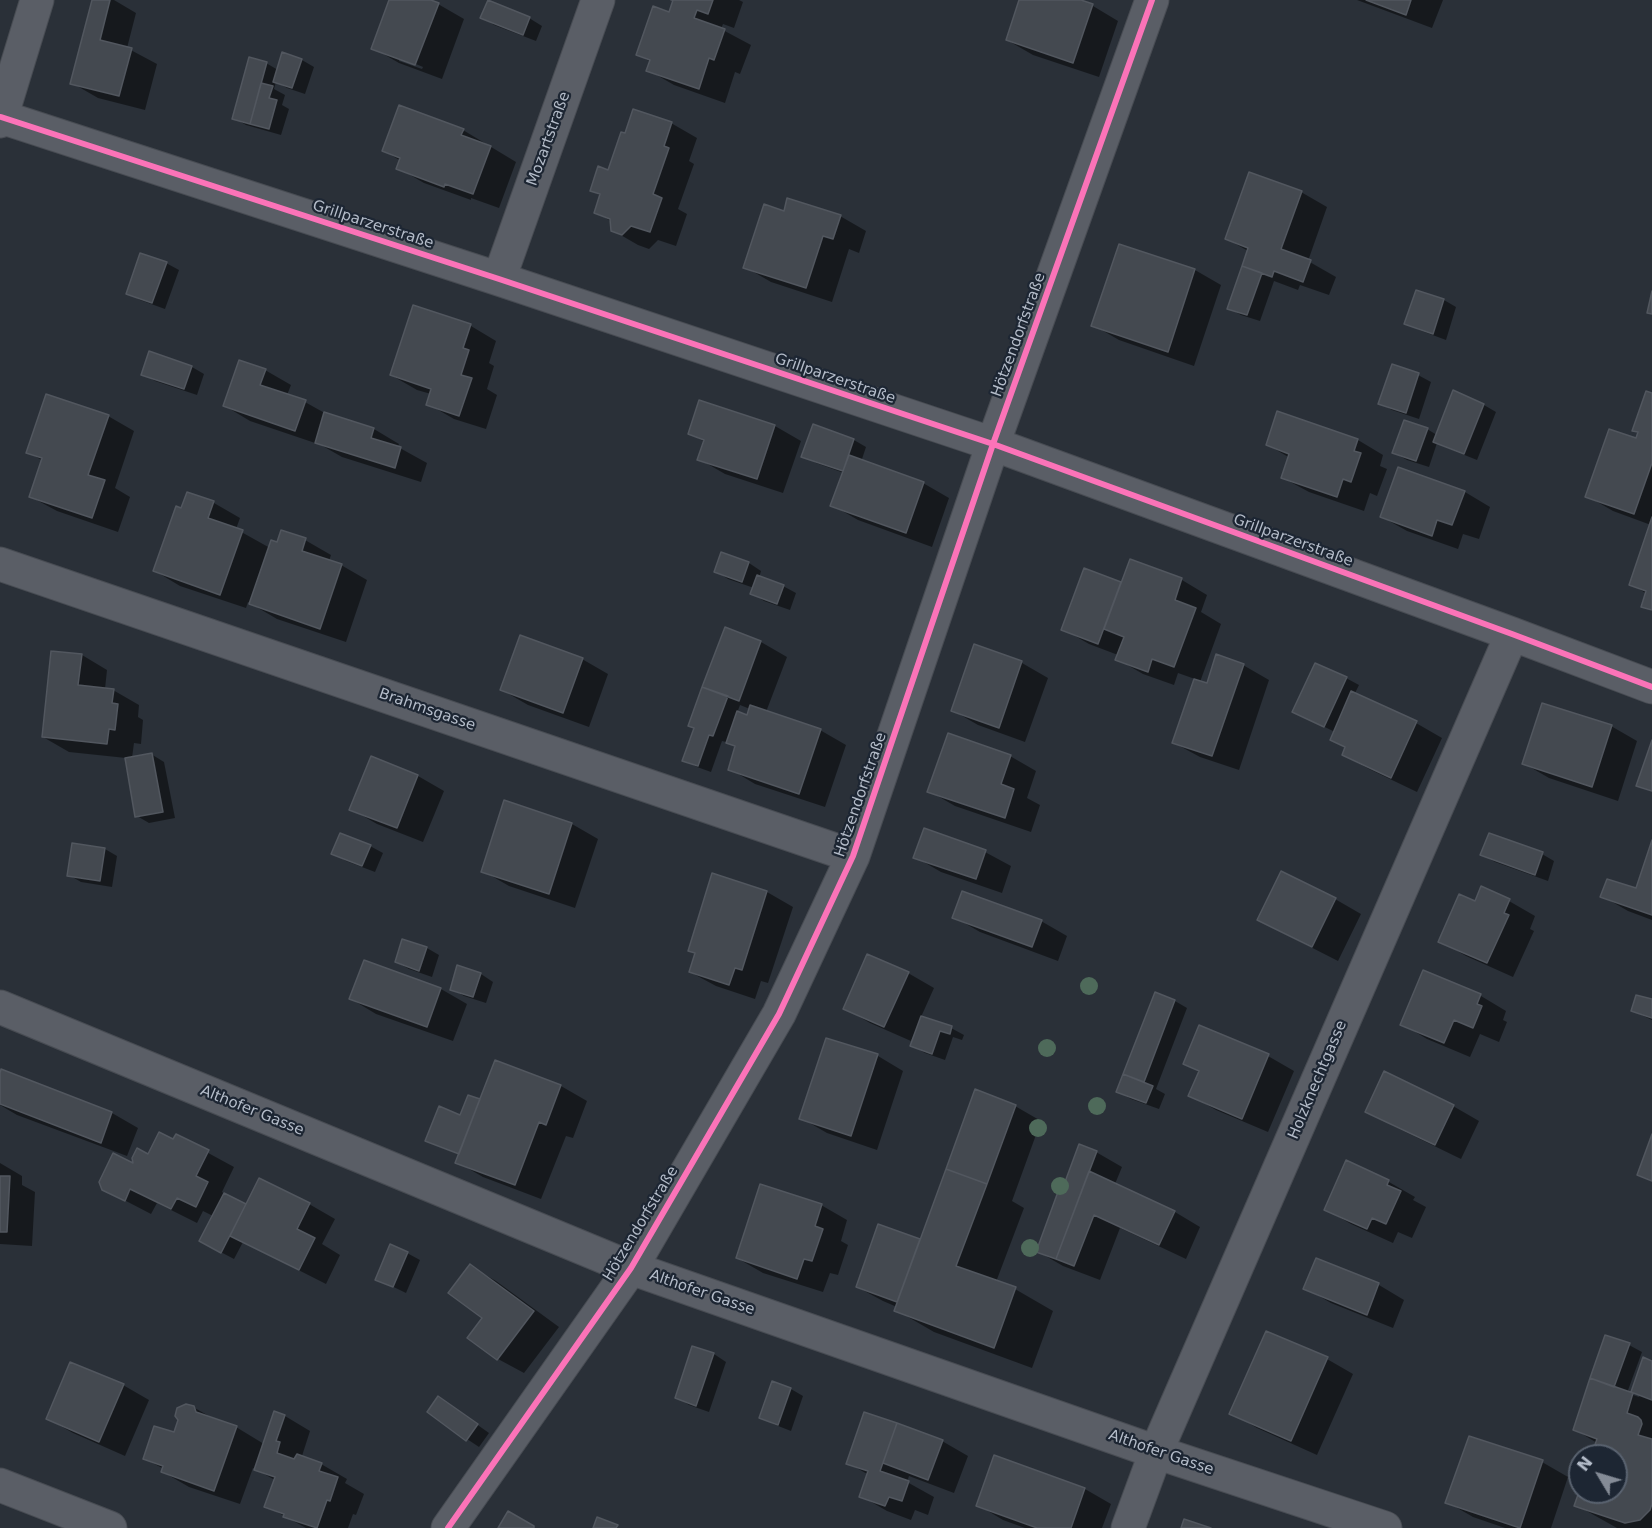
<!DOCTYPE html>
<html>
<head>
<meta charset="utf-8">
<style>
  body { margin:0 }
  #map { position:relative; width:1652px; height:1528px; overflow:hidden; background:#2a3038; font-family:"DejaVu Sans",sans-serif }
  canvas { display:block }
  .north { position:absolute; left:1568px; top:1444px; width:60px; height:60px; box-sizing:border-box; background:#1d2633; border:2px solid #59626f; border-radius:50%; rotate:308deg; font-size:16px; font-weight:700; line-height:24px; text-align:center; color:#b4bcc9 }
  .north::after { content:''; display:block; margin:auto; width:21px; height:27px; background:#848b96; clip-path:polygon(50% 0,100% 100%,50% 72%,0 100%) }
</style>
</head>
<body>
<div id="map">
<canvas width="1652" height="1528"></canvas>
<div class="north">N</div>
</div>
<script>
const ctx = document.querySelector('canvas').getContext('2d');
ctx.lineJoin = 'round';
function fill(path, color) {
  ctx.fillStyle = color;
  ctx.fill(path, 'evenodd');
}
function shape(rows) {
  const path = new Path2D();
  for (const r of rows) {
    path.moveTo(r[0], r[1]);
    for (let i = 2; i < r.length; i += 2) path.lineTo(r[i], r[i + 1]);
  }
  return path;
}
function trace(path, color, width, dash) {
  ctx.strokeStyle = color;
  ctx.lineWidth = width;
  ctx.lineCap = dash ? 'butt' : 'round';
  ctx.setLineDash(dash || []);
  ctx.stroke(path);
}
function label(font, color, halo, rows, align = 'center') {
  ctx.font = font + ' "DejaVu Sans",sans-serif';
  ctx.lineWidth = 4.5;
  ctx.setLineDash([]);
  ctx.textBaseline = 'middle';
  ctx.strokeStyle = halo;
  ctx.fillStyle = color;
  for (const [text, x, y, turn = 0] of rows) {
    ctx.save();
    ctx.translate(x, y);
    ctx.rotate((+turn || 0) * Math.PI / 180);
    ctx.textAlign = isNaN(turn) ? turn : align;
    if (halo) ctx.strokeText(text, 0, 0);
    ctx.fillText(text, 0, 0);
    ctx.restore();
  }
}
fill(shape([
  [94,0,114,0,136,13,127,48,157,64,145,110,98,98,72,83],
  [391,0,427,0,438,4,464,19,442,79,399,63,373,48],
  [399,57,423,67,422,69,399,61],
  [672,0,739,0,743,2,734,28,723,24,721,29,751,45,740,74,735,72,725,103,674,85,648,70,651,62,638,55,670,14,674,1],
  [1021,0,1076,0,1093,6,1118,21,1099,77,1033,55,1007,40],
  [1357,0,1443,0,1432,28],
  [482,17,529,18,542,26,536,41,494,25],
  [302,60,314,67,305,94,287,88,276,82,274,89,285,95,282,105,289,109,281,135,246,125,234,118,266,63,278,70],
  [671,123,697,138,689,161,694,164,678,209,687,214,676,246,658,240,649,249,638,245,612,230,612,222,596,212,601,196,592,190,609,172],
  [463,130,516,162,499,208,471,198,471,200,424,183,398,168,401,161,384,151],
  [1301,192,1327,207,1308,261,1336,277,1329,295,1300,285,1298,290,1274,281,1260,321,1241,315,1228,308,1248,251,1227,239],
  [785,212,840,216,866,231,859,253,849,249,832,302,771,282,745,267],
  [1120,245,1195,270,1221,285,1194,366,1119,340,1093,325],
  [166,263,179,270,165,309,140,300,128,293],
  [1417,292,1444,300,1456,307,1446,340,1419,330,1406,323],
  [414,307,471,326,496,341,489,363,494,366,487,389,497,395,486,429,454,419,428,404,431,394,417,390,391,375],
  [150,352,192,367,204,374,197,395,155,381,143,374],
  [1393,366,1418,375,1431,382,1419,419,1392,410,1380,403],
  [265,370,291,385,287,395,305,402,330,416,374,429,399,444,398,447,427,463,421,482,342,457,321,445,250,421,225,406],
  [1454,392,1484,405,1496,412,1477,460,1447,448,1437,443,1429,467,1407,460,1394,453,1427,429,1437,435],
  [1652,395,1652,611,1643,606,1647,594,1631,584,1651,525,1613,511,1587,496,1637,440,1639,433,1634,430],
  [700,402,775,426,801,441,783,493,725,474,699,459,705,442,690,434],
  [108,416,134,431,115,488,130,497,118,532,57,511,31,497,43,461,28,452],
  [814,426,854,440,866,447,861,462,923,483,949,498,932,547,858,520,832,505,844,473,816,463,803,456],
  [1358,440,1383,455,1380,466,1387,469,1377,496,1370,493,1364,511,1309,492,1283,478,1290,458,1268,445],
  [1398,469,1465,492,1490,507,1479,539,1463,534,1458,549,1407,531,1382,517],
  [187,493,214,503,240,518,236,529,270,548,278,544,305,540,331,555,329,561,341,565,367,580,346,642,277,619,248,602,246,608,180,586,155,571,182,509],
  [722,554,749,563,761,571,759,578,783,586,796,593,790,610,764,601,752,593,754,588,728,579,716,571],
  [1130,561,1182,580,1207,595,1201,612,1221,624,1200,682,1208,685,1243,665,1269,680,1239,770,1200,757,1174,743,1195,679,1178,673,1174,685,1143,674,1117,659,1118,655,1089,644,1063,629,1085,570,1122,584],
  [726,629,761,642,787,657,766,712,820,730,846,745,825,807,755,784,730,769,736,747,726,742,722,741,711,772,697,767,684,760],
  [740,705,750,709,747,717,737,713],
  [975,646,1022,663,1048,678,1025,742,978,725,952,710],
  [82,655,107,670,105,689,113,690,139,705,138,717,143,720,141,744,134,743,132,758,151,754,164,762,175,818,149,823,137,816,126,758,69,752,43,737],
  [582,659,608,674,589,727,528,705,502,690],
  [1346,678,1359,685,1354,695,1416,723,1442,738,1417,792,1369,769,1343,755,1347,748,1331,739,1335,732,1294,712],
  [1611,726,1637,741,1618,801,1549,778,1523,763],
  [1010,756,1036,771,1027,798,1040,805,1031,832,955,806,929,791],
  [372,758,418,776,444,791,423,842,377,824,351,809],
  [505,802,572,824,598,839,575,908,509,886,483,871],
  [1652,845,1652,920,1628,911,1602,896,1636,890],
  [370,846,383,853,375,872,346,861,333,853],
  [105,849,117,856,112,887,81,882,69,875],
  [985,852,1011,866,1002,893,941,872,915,857],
  [1542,854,1554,861,1548,881,1495,862,1482,855],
  [713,875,767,892,793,907,768,983,761,981,755,999,716,986,690,972,696,954,690,950],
  [1482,888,1509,901,1535,916,1530,929,1534,931,1513,977,1466,956,1440,941,1476,903],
  [1335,899,1361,914,1338,961,1285,934,1259,920],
  [954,917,1041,921,1067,936,1058,961,980,932],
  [403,941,427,948,439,955,432,977,409,969,396,962],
  [364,962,441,989,467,1004,453,1041,376,1014,351,999],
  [458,967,481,974,493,982,486,1003,464,996,452,989],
  [1424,972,1481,996,1506,1011,1503,1020,1507,1022,1499,1042,1480,1034,1470,1057,1427,1039,1402,1024],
  [908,973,934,988,921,1017,951,1028,964,1035,962,1040,953,1037,945,1060,925,1053,912,1046,916,1035,914,1034,911,1041,870,1023,844,1008],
  [1156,994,1175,1001,1187,1008,1156,1089,1165,1094,1159,1109,1131,1099,1118,1092],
  [1652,1001,1652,1020,1633,1011],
  [827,1040,878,1056,903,1071,877,1150,827,1133,801,1118],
  [1268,1056,1294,1071,1268,1132,1216,1110,1190,1095,1200,1073,1185,1064],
  [496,1061,561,1086,587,1101,573,1138,566,1136,541,1199,483,1177,457,1162,460,1155,440,1147,427,1140,480,1101],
  [2,1071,112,1113,138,1128,127,1156,17,1115,0,1105,0,1077],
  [1015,1106,1041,1121,1012,1201,1024,1208,996,1282,1015,1289,1053,1311,1032,1368,934,1332,896,1310,897,1307,883,1301,857,1287,879,1226,921,1241],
  [1453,1106,1479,1121,1461,1159,1393,1126,1367,1111],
  [177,1136,234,1167,222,1192,233,1199,247,1206,309,1204,335,1219,322,1244,340,1255,326,1284,243,1242,234,1259,213,1248,213,1216,203,1211,197,1223,157,1203,151,1214,103,1189,149,1156,174,1141],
  [1096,1152,1122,1167,1115,1184,1175,1212,1200,1227,1186,1259,1120,1228,1100,1280,1063,1266,1037,1251,1063,1192],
  [1346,1162,1389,1182,1415,1197,1413,1200,1426,1207,1412,1238,1398,1232,1393,1243,1351,1224,1325,1209],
  [0,1163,22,1176,22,1185,35,1192,32,1246,0,1244],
  [821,1205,847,1220,841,1241,848,1245,838,1275,830,1273,823,1292,763,1273,737,1258],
  [407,1253,420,1260,406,1293,377,1279],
  [1316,1260,1379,1285,1404,1300,1393,1328,1331,1303,1305,1288],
  [470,1266,496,1281,559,1327,524,1373,498,1359,484,1317],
  [1629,1345,1642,1352,1627,1393,1639,1397,1640,1395,1633,1392,1652,1362,1652,1528,1617,1528,1576,1505,1580,1492,1616,1492,1616,1456,1593,1456,1597,1443,1574,1429],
  [693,1348,714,1354,726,1362,709,1412,689,1405,676,1397],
  [1327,1359,1353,1374,1317,1455,1257,1428,1231,1413],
  [123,1385,149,1400,125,1456,73,1433,48,1419],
  [791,1389,803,1396,791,1431,773,1424,761,1417],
  [451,1406,489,1433,479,1447,467,1439],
  [193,1407,216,1420,236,1427,264,1444,285,1416,310,1431,302,1456,321,1464,347,1479,345,1483,364,1494,356,1515,353,1514,348,1528,306,1528,266,1506,275,1480,253,1468,240,1504,189,1487,163,1472,164,1469,145,1459,175,1434],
  [865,1414,942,1441,968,1456,954,1493,909,1476,907,1482,934,1497,928,1515,915,1510,911,1520,887,1511,861,1496,869,1475,848,1463],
  [995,1456,1085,1489,1111,1504,1102,1528,1025,1528,1003,1520,978,1505],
  [1542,1462,1568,1477,1551,1528,1505,1528,1473,1517,1447,1502]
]), '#0007');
const building = shape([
  [92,0,110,0,100,40,132,48,119,96,70,84,92,0],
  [389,0,431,0,439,3,415,65,371,49,389,0],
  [488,0,530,17,523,35,480,18,488,0],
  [671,0,713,0,708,14,697,10,694,18,725,29,714,60,709,58,699,89,646,71,650,60,636,55,653,6,669,12,673,0,671,0],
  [1019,0,1081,0,1093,4,1073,63,1006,40,1019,0],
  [1366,0,1411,0,1406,15,1366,0],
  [282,52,302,59,292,88,273,82,282,52],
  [249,57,267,62,250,124,232,119,249,57],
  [261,83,273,86,269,98,277,100,269,129,250,124,261,83],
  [399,105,464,129,461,135,491,146,473,194,445,184,444,187,396,169,400,158,382,151,399,105],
  [633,109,672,122,664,146,669,148,653,194,662,198,650,232,631,226,622,235,611,231,610,219,594,213,600,194,590,191,598,166,608,170,621,132,625,133,633,109],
  [1249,172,1302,191,1281,249,1311,260,1303,282,1274,271,1272,277,1242,266,1248,248,1225,239,1249,172],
  [787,198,841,215,833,239,823,236,806,288,743,268,764,204,784,211,787,198],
  [1119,244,1195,269,1168,352,1091,326,1119,244],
  [140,253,167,262,152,303,126,294,140,253],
  [1242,266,1262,273,1247,315,1227,309,1242,266],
  [1416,290,1444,299,1433,334,1404,324,1416,290],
  [1652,291,1652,314,1647,313,1652,291],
  [413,305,471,324,463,348,469,350,461,375,472,378,459,416,426,405,431,389,390,375,413,305],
  [149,351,192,366,184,389,141,375,149,351],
  [239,360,266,369,260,385,306,400,295,431,223,406,239,360],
  [1392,364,1419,373,1406,413,1378,404,1392,364],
  [1453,390,1484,404,1464,454,1433,442,1453,390],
  [1646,391,1652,393,1652,463,1634,514,1585,497,1609,429,1636,438,1638,432,1632,431,1646,391],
  [46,394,109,415,88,475,105,480,92,518,29,497,42,458,26,453,46,394],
  [699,400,775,425,757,479,697,460,704,440,688,434,699,400],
  [1277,411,1358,439,1354,451,1361,453,1351,482,1343,479,1337,497,1281,478,1289,454,1266,445,1277,411],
  [324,412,374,428,371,438,401,447,395,468,315,443,324,412],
  [1404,420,1428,428,1416,461,1392,453,1404,420],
  [813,424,854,439,843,471,801,457,813,424],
  [849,455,924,482,906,533,830,506,849,455],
  [1398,467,1465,491,1452,525,1437,520,1432,536,1380,517,1398,467],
  [187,492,214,501,208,518,243,530,220,595,153,571,176,506,181,508,187,492],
  [1652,517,1652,610,1641,607,1646,591,1629,585,1652,517],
  [281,530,306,538,302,551,342,564,320,629,249,604,271,540,277,542,281,530],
  [721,552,749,562,742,582,714,572,721,552],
  [1130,559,1182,578,1175,600,1196,608,1174,667,1152,659,1148,672,1115,660,1124,637,1104,629,1130,559],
  [1084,568,1121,582,1098,644,1061,630,1084,568],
  [757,575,784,585,777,604,750,594,757,575],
  [725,627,761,641,739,701,702,687,725,627],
  [520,635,583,658,563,713,500,690,520,635],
  [974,644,1022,661,999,728,951,711,974,644],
  [51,651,82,654,78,685,114,689,112,703,118,704,115,730,109,729,107,744,42,737,51,651],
  [1216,654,1244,664,1212,756,1172,743,1194,679,1207,683,1216,654],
  [1315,663,1347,677,1324,727,1292,712,1315,663],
  [702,687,728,696,713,736,709,735,698,766,682,761,694,728,688,726,702,687],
  [1351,691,1417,721,1391,778,1342,755,1345,747,1330,740,1351,691],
  [1542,703,1612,725,1592,787,1522,764,1542,703],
  [750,705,821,729,799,794,728,770,735,746,726,743,737,711,747,715,750,705],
  [948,733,1011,755,1001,784,1014,789,1005,818,927,792,948,733],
  [1652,740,1652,791,1636,786,1652,740],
  [152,753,163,812,135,817,125,758,152,753],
  [371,756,418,775,397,828,349,810,371,756],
  [504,800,572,823,549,894,481,872,504,800],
  [924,828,986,850,976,879,913,858,924,828],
  [340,833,371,845,362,866,331,854,340,833],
  [1489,833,1543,852,1535,875,1480,855,1489,833],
  [1652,840,1652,915,1600,897,1607,879,1636,888,1652,840],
  [72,843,105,848,100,881,67,876,72,843],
  [1281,871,1336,898,1312,947,1257,920,1281,871],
  [712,873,767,891,742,970,735,968,729,985,689,972,695,953,688,951,712,873],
  [1481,886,1510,899,1504,913,1509,915,1487,963,1438,942,1459,894,1475,901,1481,886],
  [962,891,1042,920,1032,947,952,918,962,891],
  [402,939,427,947,419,971,395,962,402,939],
  [867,954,909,972,884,1027,843,1009,867,954],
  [364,960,441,988,427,1027,349,999,364,960],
  [457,965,481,973,473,997,450,990,457,965],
  [1423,970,1481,994,1477,1004,1482,1006,1473,1028,1454,1020,1444,1043,1400,1025,1423,970],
  [1155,992,1175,1000,1144,1082,1123,1074,1155,992],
  [1636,995,1652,999,1652,1018,1631,1011,1636,995],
  [921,1016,952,1026,950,1034,940,1031,932,1054,910,1046,921,1016],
  [1199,1025,1269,1054,1242,1119,1188,1096,1199,1071,1183,1064,1199,1025],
  [826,1038,878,1054,851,1136,799,1119,826,1038],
  [495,1060,561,1085,546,1125,539,1122,515,1185,455,1163,495,1060],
  [1,1069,112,1112,101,1143,0,1104,0,1073,1,1069],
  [1384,1071,1454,1105,1435,1145,1365,1112,1384,1071],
  [1123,1074,1153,1086,1146,1103,1116,1092,1123,1074],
  [975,1089,1016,1105,987,1184,946,1169,975,1089],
  [468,1095,480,1099,459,1154,425,1141,439,1106,460,1115,468,1095],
  [159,1132,173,1139,176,1134,209,1150,196,1176,208,1182,196,1207,177,1198,171,1209,130,1189,125,1201,102,1190,99,1182,113,1153,133,1163,132,1158,137,1148,148,1154,159,1132],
  [1652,1134,1652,1181,1637,1175,1652,1134],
  [1079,1144,1097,1151,1056,1259,1036,1252,1059,1189,1062,1190,1079,1144],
  [1346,1160,1389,1180,1387,1185,1401,1191,1386,1224,1372,1218,1367,1229,1324,1210,1346,1160],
  [946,1169,987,1184,956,1266,1016,1287,994,1348,894,1311,946,1169],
  [1089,1171,1175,1211,1159,1245,1094,1215,1074,1266,1056,1259,1089,1171],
  [0,1176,10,1176,7,1232,0,1232,0,1176],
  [259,1178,310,1203,297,1229,315,1238,299,1270,230,1236,259,1178],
  [760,1184,822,1204,815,1226,823,1229,812,1261,804,1259,797,1279,736,1258,760,1184],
  [224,1193,246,1204,221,1253,199,1241,224,1193],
  [878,1224,920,1239,897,1302,856,1287,878,1224],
  [390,1244,408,1252,393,1287,375,1280,390,1244],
  [1316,1258,1379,1283,1367,1315,1303,1289,1316,1258],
  [470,1264,534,1311,497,1360,467,1338,482,1318,448,1293,470,1264],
  [1266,1331,1328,1357,1291,1441,1229,1414,1266,1331],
  [1605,1335,1630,1343,1614,1387,1590,1378,1605,1335],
  [692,1346,714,1353,696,1406,675,1398,692,1346],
  [1643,1357,1652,1361,1652,1400,1631,1392,1643,1357],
  [70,1362,124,1384,99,1442,46,1419,70,1362],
  [1590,1378,1633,1393,1627,1413,1638,1417,1641,1420,1642,1424,1638,1435,1652,1439,1652,1504,1650,1510,1640,1520,1625,1523,1574,1506,1580,1489,1580,1492,1616,1492,1616,1456,1591,1456,1597,1439,1573,1430,1590,1378],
  [772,1381,791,1388,778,1425,759,1418,772,1381],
  [438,1396,478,1424,466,1441,427,1412,438,1396],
  [186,1404,194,1406,196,1412,237,1426,214,1491,161,1472,163,1466,143,1459,154,1426,174,1432,178,1420,175,1416,177,1408,186,1404],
  [274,1411,285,1415,276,1441,280,1442,277,1453,294,1459,297,1454,322,1463,319,1471,338,1477,330,1501,327,1500,317,1528,283,1517,284,1514,264,1507,275,1477,254,1470,274,1411],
  [864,1412,897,1423,880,1471,909,1481,902,1501,889,1497,885,1506,859,1497,868,1471,846,1464,864,1412],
  [897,1423,943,1440,928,1480,883,1463,897,1423],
  [1469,1436,1543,1460,1520,1528,1445,1503,1469,1436],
  [994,1455,1085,1488,1071,1528,1037,1528,976,1506,994,1455],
  [508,1511,534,1526,534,1528,498,1528,508,1511],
  [597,1517,618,1525,616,1528,593,1528,597,1517],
  [1184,1519,1211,1528,1181,1528,1184,1519]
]);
fill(building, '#444950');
trace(building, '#52575f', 1.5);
const street = shape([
  [1,117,499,279,993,444,1512,634,1652,687],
  [0,121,37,0],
  [499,279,598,0],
  [0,564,853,856],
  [0,1007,631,1268,1156,1452,1385,1528],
  [0,1485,110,1528],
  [448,1528,631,1268,779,1014,853,856,993,444,1152,0],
  [1128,1528,1156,1452,1512,634]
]);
trace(street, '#484c53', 35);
trace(street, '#5a5e66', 33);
trace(shape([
  [1,117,499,279,993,444,1512,634,1652,687],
  [448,1528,631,1268,779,1014,853,856,993,444,1152,0]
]), '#fb73b8', 6);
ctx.fillStyle = '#4e6a5a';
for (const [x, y] of [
  [1089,986],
  [1047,1048],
  [1097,1106],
  [1038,1128],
  [1060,1186],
  [1030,1248]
]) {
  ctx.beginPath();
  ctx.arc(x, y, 9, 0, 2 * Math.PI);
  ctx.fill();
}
label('15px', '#b4bcc9', '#1d2633', [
  ["Mozartstraße",549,139,-70],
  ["Grillparzerstraße",373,225,18],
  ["Hötzendorfstraße",1019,335,-70],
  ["Grillparzerstraße",835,379,19],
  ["Grillparzerstraße",1293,541,20],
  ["Brahmsgasse",427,710,19],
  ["Hötzendorfstraße",861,795,-71],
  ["Holzknechtgasse",1318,1080,-67],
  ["Althofer Gasse",252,1111,22],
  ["Hötzendorfstraße",641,1224,-59],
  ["Althofer Gasse",702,1293,19],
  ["Althofer Gasse",1161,1453,19]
]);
</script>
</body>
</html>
